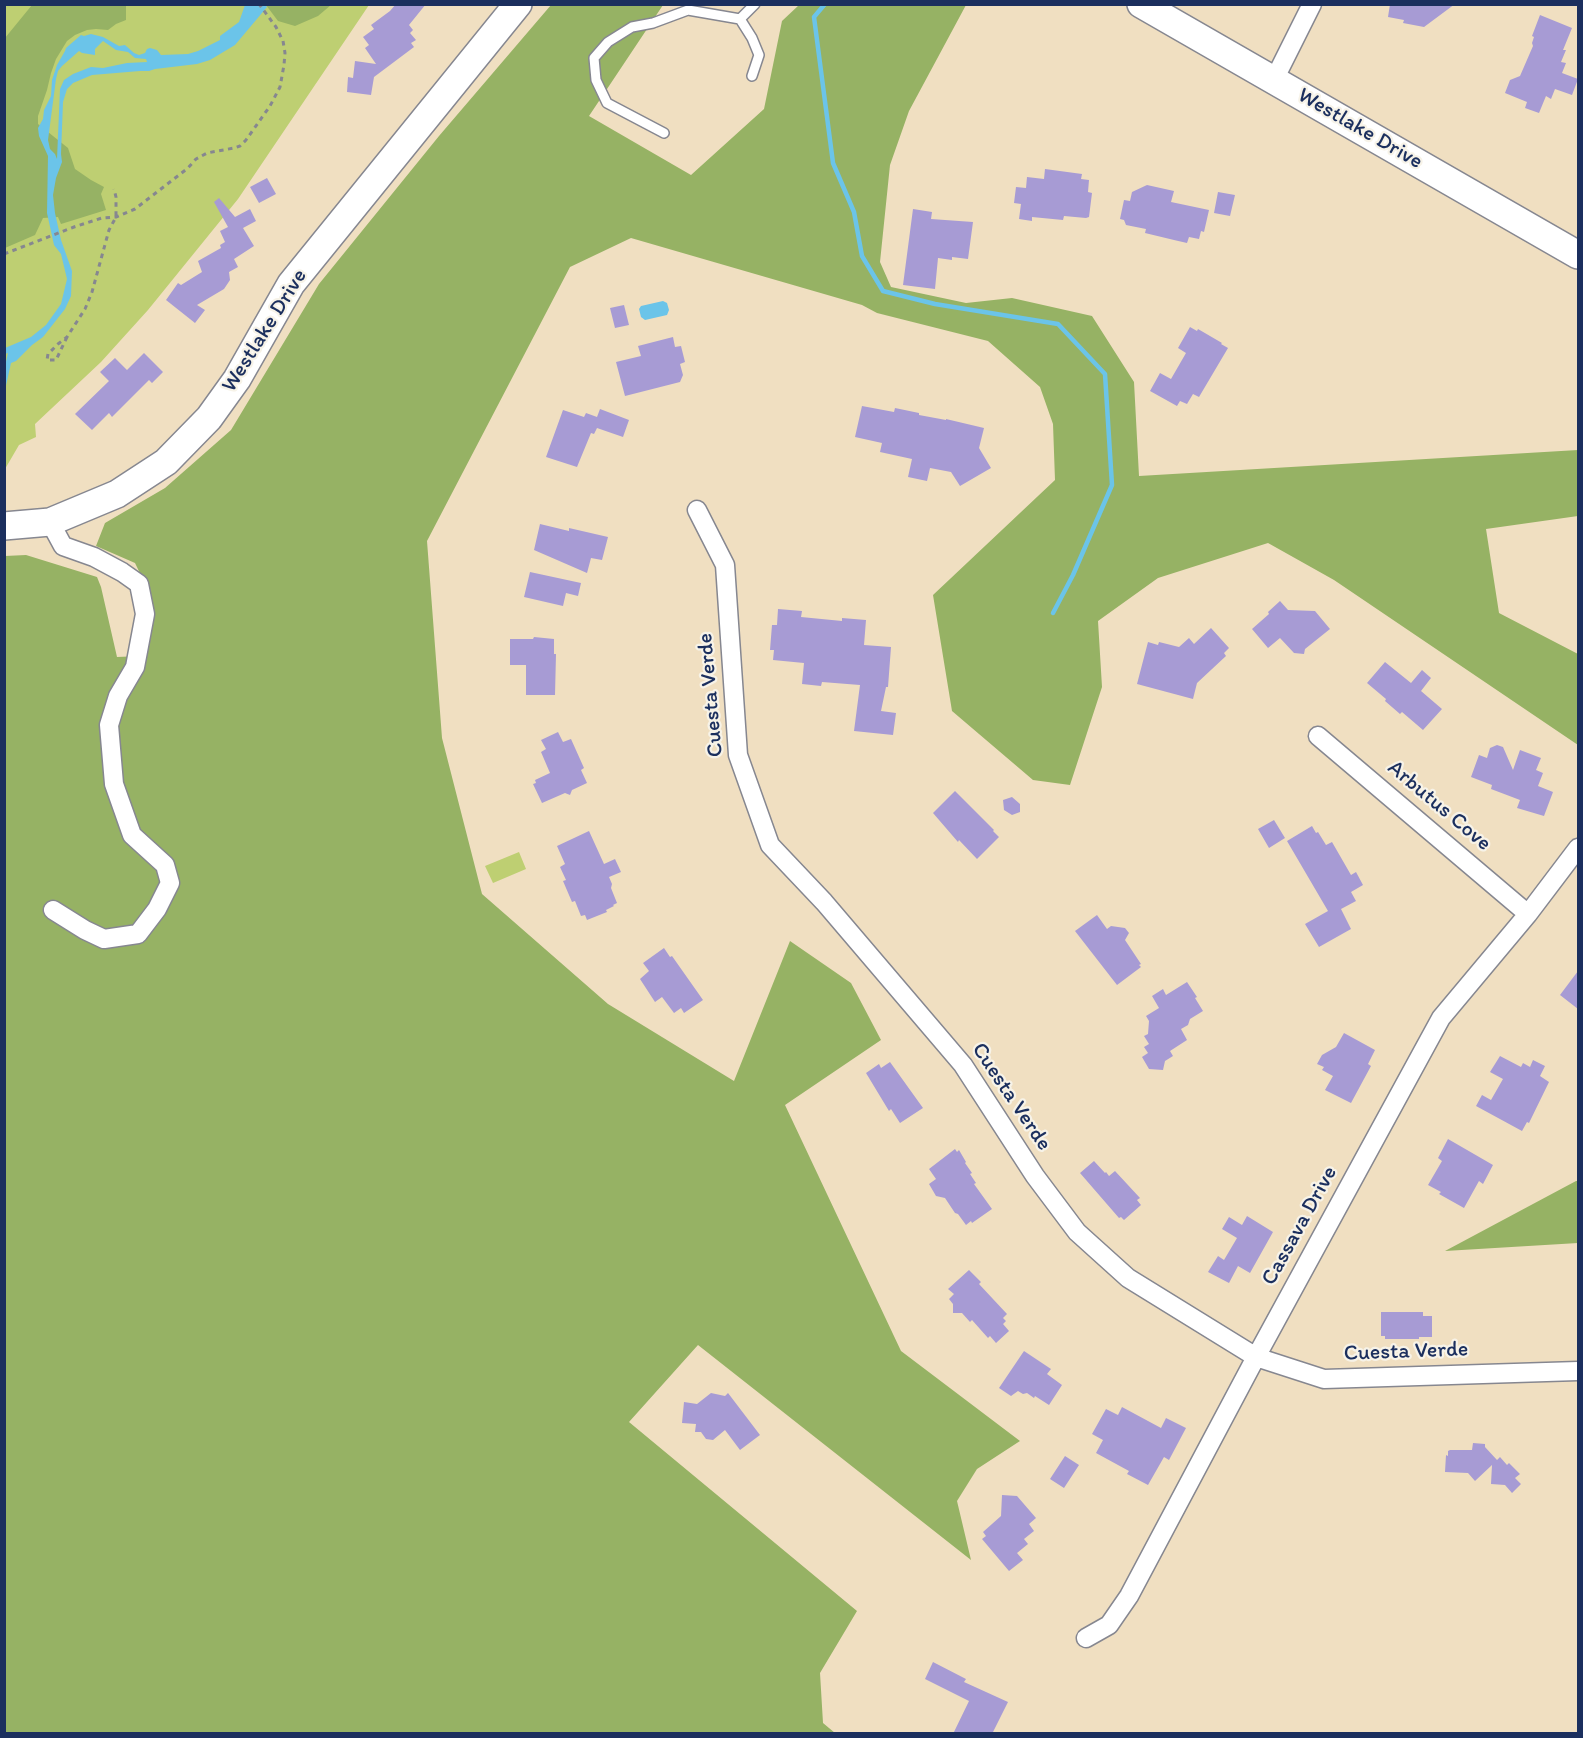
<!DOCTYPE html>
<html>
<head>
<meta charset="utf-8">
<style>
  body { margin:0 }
  #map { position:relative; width:1583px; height:1738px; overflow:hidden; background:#f0dfc1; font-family:Itim,sans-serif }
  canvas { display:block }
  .frame { position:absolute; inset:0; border:6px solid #1b2f5e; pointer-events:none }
</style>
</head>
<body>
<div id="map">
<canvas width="1583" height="1738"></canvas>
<div class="frame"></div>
</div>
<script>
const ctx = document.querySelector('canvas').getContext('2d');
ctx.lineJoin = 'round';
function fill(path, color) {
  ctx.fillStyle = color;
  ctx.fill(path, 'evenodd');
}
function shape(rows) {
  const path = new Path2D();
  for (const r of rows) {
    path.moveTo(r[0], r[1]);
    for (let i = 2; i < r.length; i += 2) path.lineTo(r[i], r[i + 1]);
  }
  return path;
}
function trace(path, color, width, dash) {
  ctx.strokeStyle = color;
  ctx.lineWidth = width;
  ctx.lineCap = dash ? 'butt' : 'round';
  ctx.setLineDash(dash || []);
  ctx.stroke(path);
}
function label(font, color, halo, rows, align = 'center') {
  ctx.font = font + ' Itim,sans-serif';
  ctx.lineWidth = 4.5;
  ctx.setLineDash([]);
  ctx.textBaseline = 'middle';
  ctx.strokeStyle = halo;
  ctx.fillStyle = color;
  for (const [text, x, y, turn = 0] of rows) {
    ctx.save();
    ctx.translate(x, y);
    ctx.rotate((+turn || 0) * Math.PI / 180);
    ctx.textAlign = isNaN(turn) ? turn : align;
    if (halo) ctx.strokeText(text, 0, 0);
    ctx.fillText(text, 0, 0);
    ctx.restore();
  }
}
fill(shape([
  [5,5,369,5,238,199,148,310,101,362,35,424,36,437,19,445,5,469],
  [519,852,526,869,493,883,485,866]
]), '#becf72');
fill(shape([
  [32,5,126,5,126,20,116,24,108,30,96,29,87,30,75,35,67,41,56,59,51,73,47,90,38,116,38,124,68,148,75,169,91,180,104,187,101,194,106,210,61,224,58,217,43,218,35,235,5,248,5,38],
  [266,5,331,5,318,16,295,26,278,21],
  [551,5,663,5,589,116,691,175,764,109,782,21,799,5,966,5,909,111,890,165,880,262,891,287,966,303,1012,298,1092,316,1134,382,1139,476,1578,450,1578,516,1486,529,1499,613,1578,654,1578,745,1334,580,1268,543,1158,578,1098,621,1102,687,1070,785,1033,780,952,711,933,595,1055,480,1053,424,1040,387,988,341,877,313,862,305,631,238,570,267,427,541,442,738,482,894,608,1004,734,1081,790,941,851,983,881,1040,785,1105,901,1351,1020,1441,977,1469,957,1501,971,1560,698,1345,629,1422,857,1611,820,1673,823,1723,835,1733,5,1734,5,556,26,555,97,577,101,587,117,657,141,656,148,590,135,563,96,546,105,523,165,488,231,430,319,284,439,136],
  [1576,1181,1578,1181,1578,1243,1445,1251]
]), '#96b264');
fill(shape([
  [245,5,265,5,267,7,235,45,210,60,197,64,155,69,149,71,140,71,92,75,73,83,67,89,63,102,61,154,62,162,56,178,53,195,55,213,61,240,72,271,71,296,65,309,43,337,32,345,16,361,11,363,5,390,5,366,8,353,5,354,5,348,31,337,46,325,61,304,67,279,61,254,54,245,47,213,48,156,39,136,38,128,43,119,44,110,51,96,52,80,57,65,65,51,66,48,81,35,84,36,91,34,103,37,119,46,125,45,134,53,139,55,145,53,147,49,150,48,157,50,161,55,188,54,198,51,220,40,220,36,239,22],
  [103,41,116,50,128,52,135,58,146,59,147,62,127,63,103,68,91,67,73,74,64,80,60,89,57,159,55,154,50,149,48,140,56,79,58,71,62,66,79,51,82,53,95,55,95,49],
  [663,301,667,303,669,310,667,315,645,320,641,317,639,309,641,306]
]), '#6bc4e9');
trace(shape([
  [825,4,814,17,833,163,854,212,862,256,883,291,935,304,1058,324,1105,374,1112,485,1073,575,1053,613]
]), '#6bc4e9', 4.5);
fill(shape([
  [396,4,426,4,409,25,413,30,410,33,416,40,411,43,414,47,374,77,371,95,347,92,348,77,353,78,355,61,376,64,365,48,369,45,363,37,374,29,371,25,390,11],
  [1390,4,1455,4,1424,27,1403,23,1404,20,1388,17],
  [1540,15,1572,28,1563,50,1566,50,1561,62,1566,63,1562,73,1578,79,1572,95,1555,89,1551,99,1546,96,1539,113,1525,108,1527,102,1505,93,1510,80,1520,76,1533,46,1532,43,1534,37,1532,36],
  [1045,169,1082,174,1081,179,1089,180,1088,192,1092,193,1089,217,1086,218,1064,216,1063,220,1032,217,1032,221,1019,219,1021,204,1014,203,1016,187,1026,188,1027,177,1044,179],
  [267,178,276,194,259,203,250,187],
  [1147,185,1174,191,1171,202,1209,210,1204,232,1201,231,1199,239,1189,237,1187,243,1174,240,1145,233,1146,229,1126,225,1124,220,1120,219,1124,200,1130,201,1132,192],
  [1218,192,1235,195,1230,216,1214,213],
  [219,198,235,217,250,209,256,221,243,228,254,246,234,259,238,267,229,272,230,280,224,289,197,305,205,310,195,323,166,300,178,283,181,285,202,272,198,261,221,248,220,245,225,242,220,231,228,227,214,202],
  [913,209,932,212,931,219,973,222,968,259,952,257,952,260,938,258,935,289,903,285],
  [624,305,629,325,615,328,610,308],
  [1190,327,1197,331,1198,329,1222,343,1221,344,1228,348,1199,397,1193,394,1187,404,1180,401,1177,406,1150,391,1160,373,1171,379,1186,353,1178,348],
  [673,337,675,347,681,346,685,362,680,364,683,375,680,382,625,396,616,362,641,356,638,346],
  [144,353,163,372,152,383,149,380,112,417,109,413,92,430,75,414,109,381,100,372,115,358,127,370],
  [862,406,894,412,895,408,919,413,919,415,946,420,946,419,984,428,979,448,991,468,960,486,951,472,930,468,927,481,908,477,912,459,880,452,882,443,855,437],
  [600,409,629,420,623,437,597,428,594,434,591,433,577,467,546,457,563,410,584,417,586,413,597,417],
  [540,524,569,531,569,528,608,537,602,560,591,558,587,573,534,550],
  [530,572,581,583,578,596,566,593,563,606,524,597],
  [1280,601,1288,610,1315,611,1330,629,1305,649,1304,654,1294,653,1280,638,1268,648,1252,629,1269,614,1268,612],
  [778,609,802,611,801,617,842,621,842,618,866,620,864,645,891,647,888,687,886,687,881,711,896,713,893,735,854,731,860,685,822,682,821,686,802,684,804,663,773,660,774,650,770,650,772,625,777,625],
  [1211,628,1229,648,1224,653,1226,656,1197,683,1193,699,1137,684,1148,642,1158,645,1159,642,1179,647,1189,638,1194,644],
  [534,637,554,639,554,654,556,654,555,695,526,695,526,665,510,665,510,639,533,639],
  [1385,662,1411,683,1422,670,1431,678,1421,691,1442,709,1423,730,1402,712,1400,714,1385,701,1386,699,1367,683],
  [558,732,563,742,571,739,584,768,581,770,587,783,572,790,570,795,565,793,542,803,533,784,536,783,535,780,550,773,541,752,546,749,541,740],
  [1497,745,1503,747,1513,770,1520,750,1541,758,1536,770,1543,773,1538,786,1553,792,1544,816,1517,808,1520,800,1491,789,1492,785,1471,777,1479,755,1487,758,1490,748],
  [955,791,994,830,993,831,999,837,977,859,959,840,958,842,933,813],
  [1012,797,1020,804,1020,812,1012,815,1004,810,1003,800],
  [1274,820,1285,838,1269,848,1258,829],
  [1312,826,1316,833,1318,832,1326,845,1332,842,1351,875,1356,872,1363,885,1351,892,1356,901,1341,909,1351,929,1319,947,1305,924,1328,911,1287,841],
  [589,831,604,864,615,859,621,872,609,877,612,884,611,888,617,903,613,905,614,906,606,910,607,912,587,920,585,915,581,916,575,901,572,902,563,881,566,880,560,867,565,864,557,846],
  [1097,915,1107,929,1111,926,1125,928,1129,933,1125,940,1141,964,1139,965,1141,967,1117,985,1075,931],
  [664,948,670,957,672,956,703,1000,684,1013,681,1008,674,1013,662,997,655,1002,640,979,649,971,643,963],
  [1578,971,1578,1009,1560,995],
  [1187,982,1197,997,1195,998,1203,1011,1190,1019,1188,1025,1181,1029,1187,1040,1170,1051,1173,1056,1165,1061,1163,1070,1149,1069,1142,1057,1148,1053,1144,1047,1149,1044,1144,1036,1148,1034,1149,1021,1146,1016,1159,1008,1152,996,1163,989,1166,995],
  [1344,1033,1375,1050,1368,1064,1371,1066,1351,1103,1325,1090,1333,1076,1322,1070,1324,1067,1317,1064,1322,1055,1336,1047],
  [1500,1056,1521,1067,1523,1063,1530,1067,1533,1060,1545,1066,1540,1076,1549,1082,1529,1123,1527,1122,1522,1131,1476,1106,1482,1095,1491,1100,1503,1079,1490,1072],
  [890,1062,923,1108,900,1123,891,1109,889,1111,866,1073,879,1064,881,1068],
  [1448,1139,1493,1165,1483,1184,1479,1181,1464,1208,1439,1194,1441,1192,1428,1185,1442,1161,1438,1158],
  [955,1149,957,1152,959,1150,966,1162,965,1163,972,1173,970,1174,976,1183,974,1184,992,1209,972,1223,971,1221,966,1225,958,1214,955,1213,945,1198,936,1196,929,1184,936,1179,929,1169],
  [1094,1161,1105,1173,1106,1172,1109,1176,1115,1171,1140,1198,1137,1200,1141,1205,1124,1220,1121,1217,1119,1218,1080,1173],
  [1247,1216,1273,1232,1250,1273,1238,1266,1229,1283,1208,1272,1218,1256,1224,1260,1237,1238,1222,1229,1229,1217,1242,1225],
  [969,1270,981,1282,979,1284,1007,1314,1003,1318,1006,1321,1003,1324,1009,1331,996,1343,990,1336,988,1338,972,1320,970,1322,962,1313,953,1313,953,1304,949,1299,954,1294,948,1289],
  [1381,1312,1423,1312,1423,1316,1432,1316,1432,1337,1419,1337,1419,1339,1385,1339,1385,1336,1381,1336],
  [1024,1351,1051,1369,1047,1374,1062,1385,1049,1405,1035,1396,1034,1398,1027,1393,1023,1394,1018,1391,1011,1396,999,1388],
  [711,1393,725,1396,728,1393,760,1435,740,1450,725,1430,713,1440,706,1439,701,1432,695,1432,696,1424,682,1423,684,1402,697,1404],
  [1122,1407,1161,1428,1166,1418,1186,1428,1169,1460,1164,1457,1148,1485,1127,1474,1129,1471,1096,1453,1103,1440,1092,1434,1106,1409,1118,1415],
  [1473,1443,1485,1444,1485,1447,1497,1460,1500,1457,1507,1465,1509,1463,1520,1474,1515,1478,1521,1484,1512,1493,1505,1485,1491,1484,1492,1465,1475,1481,1468,1473,1445,1472,1446,1455,1448,1456,1448,1451,1450,1450,1472,1450],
  [1065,1456,1079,1465,1064,1488,1050,1479],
  [1002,1495,1017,1496,1036,1518,1029,1524,1034,1531,1024,1539,1028,1544,1017,1553,1023,1560,1009,1571,982,1539,986,1536,983,1532,1001,1516],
  [933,1662,966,1679,964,1682,1008,1702,992,1734,953,1734,969,1701,925,1679]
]), '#a79bd4');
const lane = shape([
  [740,19,752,38,759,55,752,76],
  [664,133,607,103,596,80,594,58,608,42,632,27,653,23,688,10,740,19,755,4]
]);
const street = shape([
  [1274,80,1312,4],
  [697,510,725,565,738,755,770,845,824,902,963,1065,1035,1176,1077,1232,1128,1278,1256,1357,1324,1379,1578,1371],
  [50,522,63,546,94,557,122,572,139,584,145,614,135,667,118,696,109,725,114,784,132,835,165,865,170,883,157,909,138,934,104,939,85,930,53,910],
  [1318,736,1528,914],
  [1086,1638,1109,1625,1129,1596,1256,1357,1441,1018,1528,914,1578,848]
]);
const secondary = shape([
  [1141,4,1578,255],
  [4,526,50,522,117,494,166,462,209,418,237,379,291,284,518,4]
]);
trace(lane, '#868790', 12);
trace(street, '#868790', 21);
trace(secondary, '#868790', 30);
trace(shape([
  [4,254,74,227,102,218,116,217,135,209,188,168,196,159,207,153,234,148,240,146,246,140,270,106,280,87,284,65,285,53,283,41,276,27,259,4],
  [67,337,56,360,47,360,48,354,58,344,67,337,85,309,92,292,109,230,116,217,116,197,114,189]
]), '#868790', 3, [4.5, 4.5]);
trace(lane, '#fff', 9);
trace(street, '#fff', 18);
trace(secondary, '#fff', 27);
label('22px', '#1b2f5e', '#f7f3e8', [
  ["Westlake Drive",1360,129,30],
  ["Westlake Drive",265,331,-58],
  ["Cuesta Verde",711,695,-95],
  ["Arbutus Cove",1439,806,40],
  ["Cuesta Verde",1011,1097,56],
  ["Cassava Drive",1300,1226,-61],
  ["Cuesta Verde",1406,1352,-2]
]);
</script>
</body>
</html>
